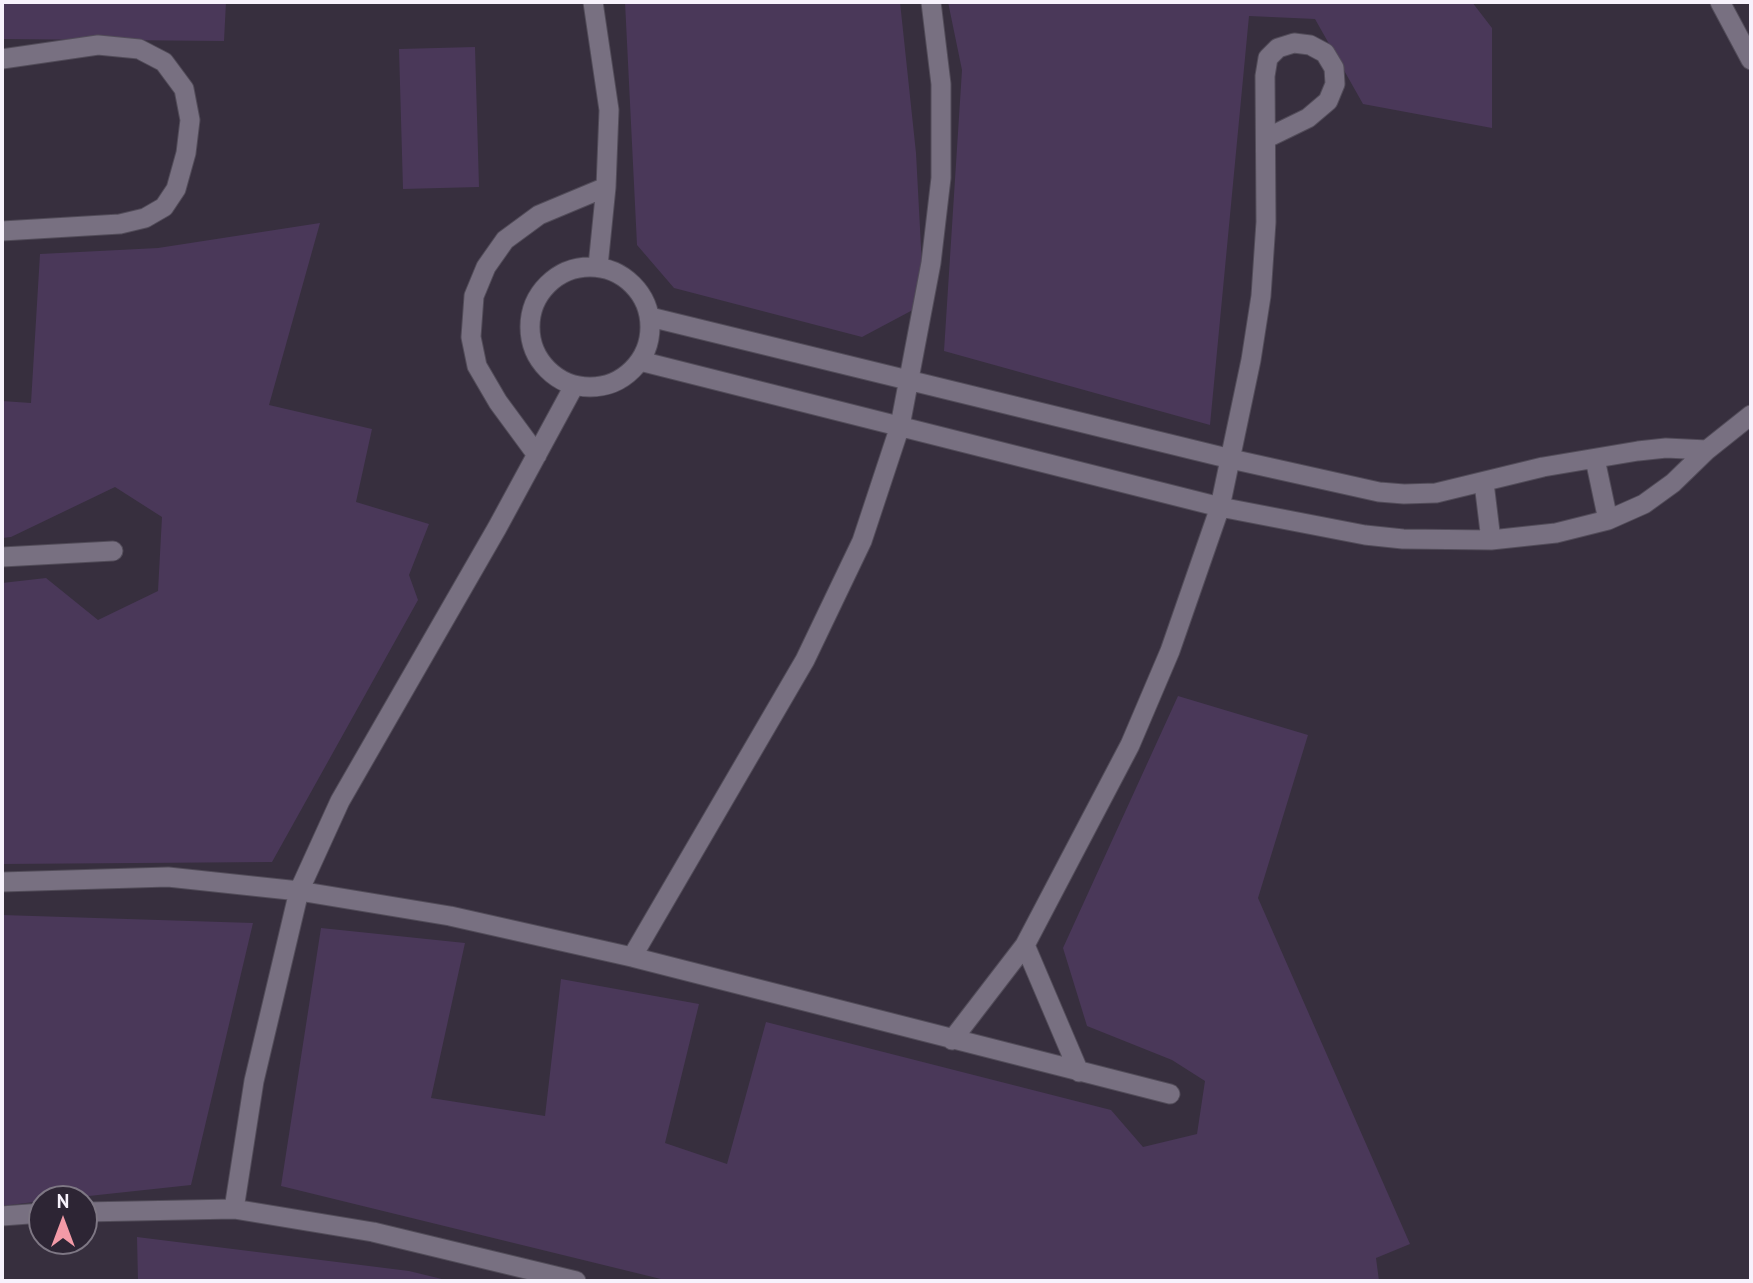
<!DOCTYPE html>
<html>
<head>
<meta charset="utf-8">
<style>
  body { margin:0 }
  #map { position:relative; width:1753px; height:1283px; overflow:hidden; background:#372f3e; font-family:"PT Sans",sans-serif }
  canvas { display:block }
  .frame { position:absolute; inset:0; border:4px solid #f7f2fc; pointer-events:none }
  .north { position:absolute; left:28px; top:1185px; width:70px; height:70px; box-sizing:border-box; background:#2d2534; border:2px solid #7e7784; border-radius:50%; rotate:0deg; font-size:19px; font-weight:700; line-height:28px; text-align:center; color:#f7f2fc }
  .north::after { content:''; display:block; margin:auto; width:24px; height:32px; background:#f39aa7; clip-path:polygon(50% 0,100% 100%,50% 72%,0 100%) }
</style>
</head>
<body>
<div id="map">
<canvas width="1753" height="1283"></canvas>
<div class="frame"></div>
<div class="north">N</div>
</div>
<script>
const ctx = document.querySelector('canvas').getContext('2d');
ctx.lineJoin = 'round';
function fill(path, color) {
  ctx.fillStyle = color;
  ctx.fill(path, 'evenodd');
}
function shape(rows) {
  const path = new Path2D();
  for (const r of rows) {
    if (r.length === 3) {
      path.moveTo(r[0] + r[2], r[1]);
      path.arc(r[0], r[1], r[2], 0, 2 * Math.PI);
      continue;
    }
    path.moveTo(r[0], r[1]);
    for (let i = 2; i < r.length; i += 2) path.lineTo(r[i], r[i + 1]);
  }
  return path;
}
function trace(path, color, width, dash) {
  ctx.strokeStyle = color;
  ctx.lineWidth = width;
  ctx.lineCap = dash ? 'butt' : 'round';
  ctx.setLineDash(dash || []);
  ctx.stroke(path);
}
fill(shape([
  [2,2,226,2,224,41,2,39],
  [625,2,900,2,916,153,924,304,862,337,674,288,637,245],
  [948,2,1472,2,1492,28,1492,128,1363,104,1315,19,1249,16,1210,425,944,351,962,70],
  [475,47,479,187,403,189,399,49],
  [320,223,269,405,372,429,356,502,429,524,409,575,418,600,272,862,2,864,2,583,46,578,98,620,158,591,162,517,115,487,11,537,2,538,2,401,31,403,40,254,158,248],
  [1178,696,1308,735,1258,898,1410,1244,1376,1258,1379,1281,669,1281,281,1186,321,928,465,943,431,1098,545,1116,561,979,699,1004,665,1143,727,1164,766,1022,1111,1110,1143,1147,1197,1134,1205,1081,1172,1060,1087,1026,1063,948],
  [2,915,253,923,191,1185,61,1199,42,1199,42,1201,2,1206],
  [137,1237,409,1271,450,1281,138,1281]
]), '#4a3859');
const minor = shape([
  [593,2,609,110,606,187,598,266],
  [1720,2,1751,60],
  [2,59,98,45,139,49,164,62,184,89,190,120,186,153,176,189,164,207,145,218,120,224,2,231],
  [590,327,60],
  [650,317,1231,459,1379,492,1404,494,1436,493,1543,467,1638,451,1666,448,1707,450],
  [640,361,1220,507,1365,535,1403,539,1491,540,1556,533,1608,520,1644,504,1673,483,1707,450,1751,415],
  [537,455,498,402,477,366,471,337,474,296,486,267,505,240,539,215,606,187],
  [1595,459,1608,520],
  [1484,483,1491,540],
  [2,557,113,551],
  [2,882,168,877,299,891,450,916,632,957,1170,1094],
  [1025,945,1079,1072],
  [632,957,805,660,862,541,900,426,931,263,941,178,941,84,931,2],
  [952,1040,1025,945,1130,745,1170,651,1220,507,1251,360,1261,296,1266,222,1265,76,1268,58,1278,48,1294,43,1310,45,1325,53,1334,68,1335,84,1328,101,1308,118,1267,138],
  [234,1209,254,1081,299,891,340,801,497,528,574,386],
  [84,1212,234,1209,373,1232,576,1281],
  [2,1216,42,1213]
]);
trace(minor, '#524c59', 21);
trace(minor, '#787081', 19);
</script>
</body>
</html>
